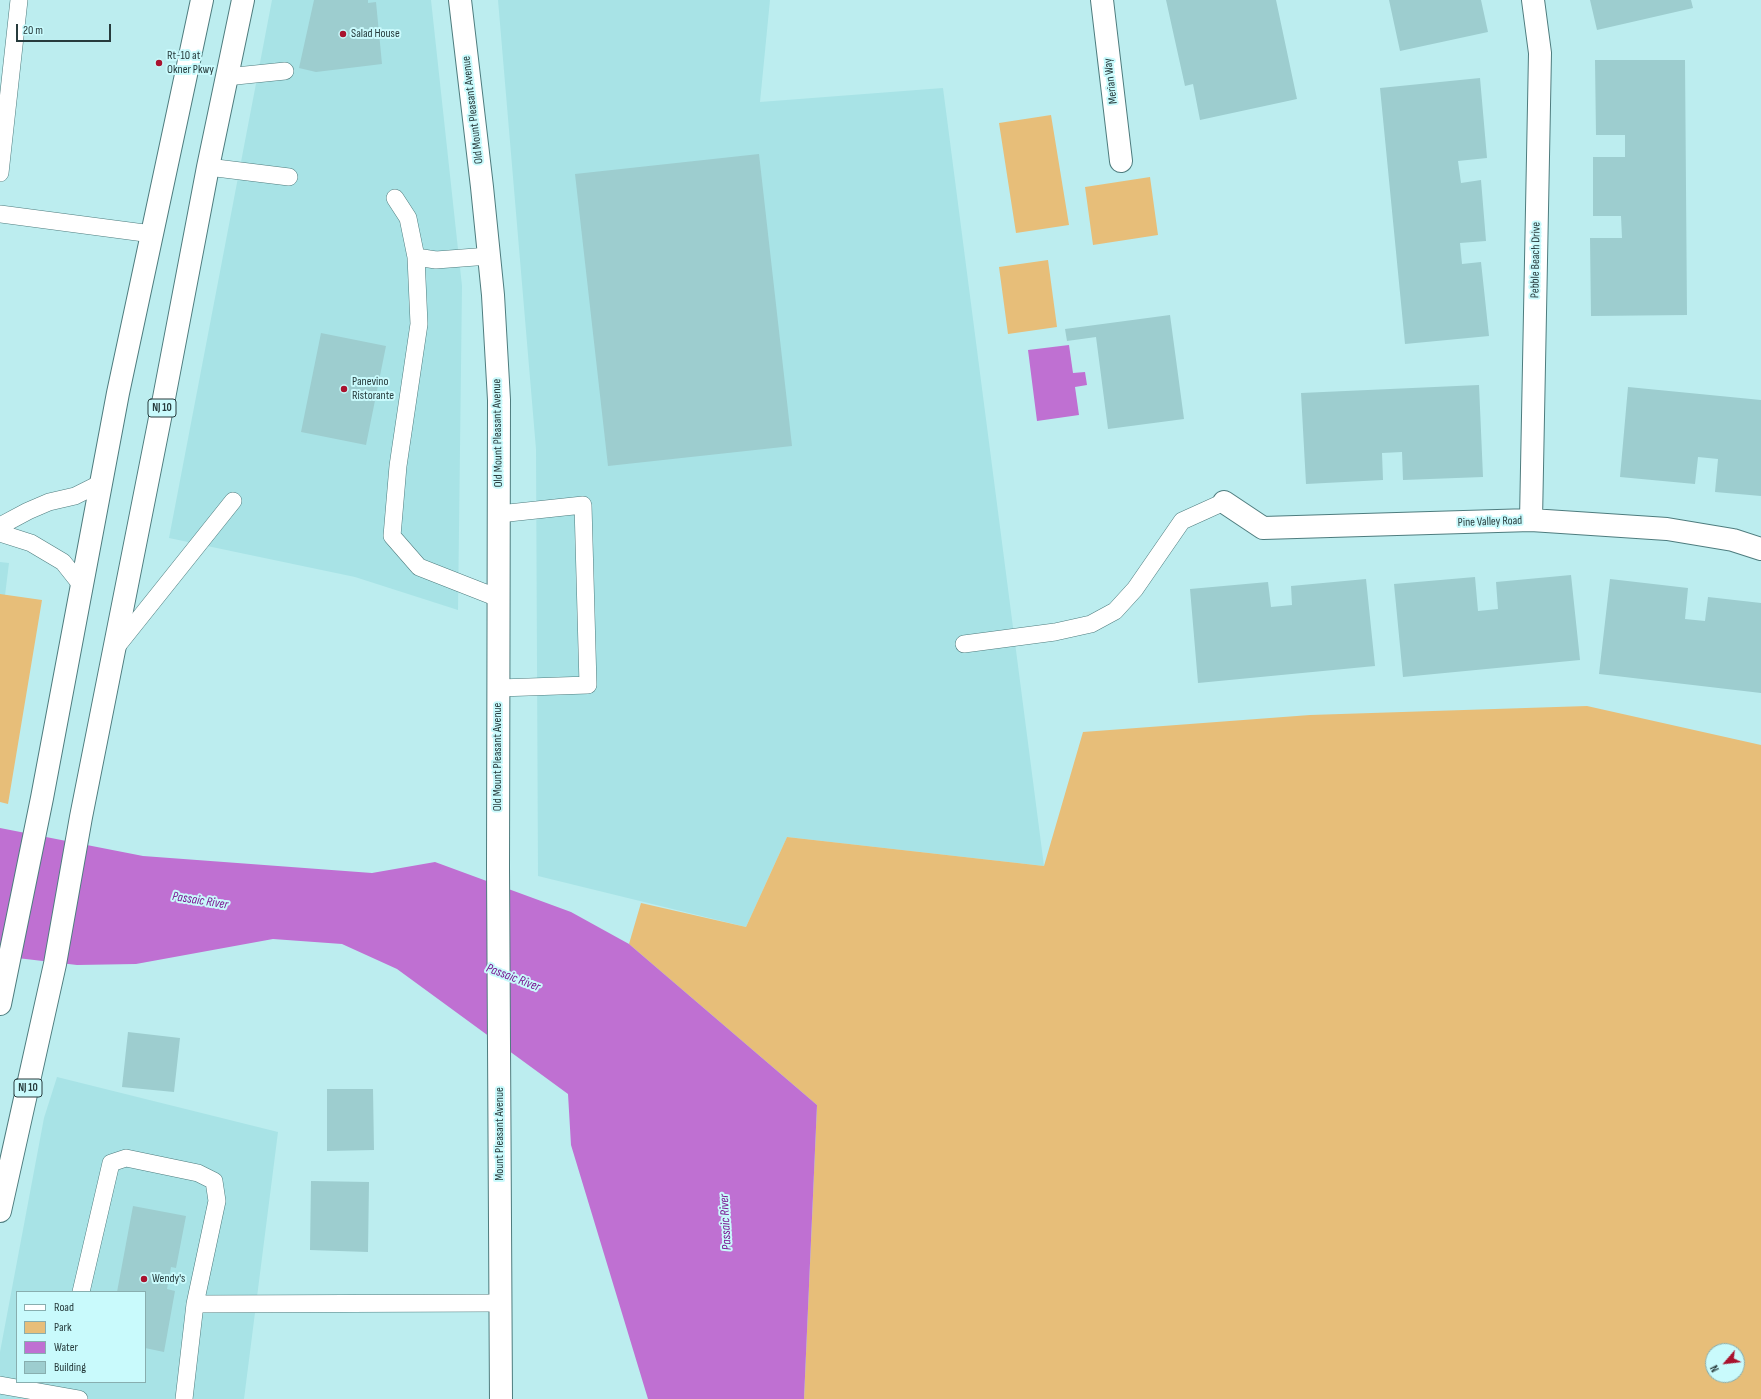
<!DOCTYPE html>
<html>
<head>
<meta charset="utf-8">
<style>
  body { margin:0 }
  #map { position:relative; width:1761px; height:1399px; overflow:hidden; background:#bcedef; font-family:"Sofia Sans Condensed",sans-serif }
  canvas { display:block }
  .legend { position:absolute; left:16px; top:1291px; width:130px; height:92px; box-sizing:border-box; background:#c9fafc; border:1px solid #88aeaf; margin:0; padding:5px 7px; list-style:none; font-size:12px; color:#273b3c }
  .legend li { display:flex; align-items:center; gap:8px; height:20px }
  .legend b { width:20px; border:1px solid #88aeaf }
  .north { position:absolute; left:1705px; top:1343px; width:40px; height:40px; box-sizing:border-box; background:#c9fafc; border:1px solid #88aeaf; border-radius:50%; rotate:242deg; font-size:11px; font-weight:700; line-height:16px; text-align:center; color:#273b3c }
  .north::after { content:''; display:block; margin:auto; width:14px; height:18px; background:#a9122e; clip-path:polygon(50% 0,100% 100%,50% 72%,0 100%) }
  .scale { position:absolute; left:16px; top:24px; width:95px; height:18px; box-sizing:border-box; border:2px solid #273b3c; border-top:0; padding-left:5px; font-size:12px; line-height:14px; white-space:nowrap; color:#273b3c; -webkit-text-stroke:3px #c9fafc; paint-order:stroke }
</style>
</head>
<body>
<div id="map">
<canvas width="1761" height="1399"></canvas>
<ul class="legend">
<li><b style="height:5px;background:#fff"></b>Road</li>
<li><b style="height:11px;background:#e7be79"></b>Park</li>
<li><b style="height:11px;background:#bf70d2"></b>Water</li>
<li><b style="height:11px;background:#9dcdcf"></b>Building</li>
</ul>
<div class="north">N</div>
<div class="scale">20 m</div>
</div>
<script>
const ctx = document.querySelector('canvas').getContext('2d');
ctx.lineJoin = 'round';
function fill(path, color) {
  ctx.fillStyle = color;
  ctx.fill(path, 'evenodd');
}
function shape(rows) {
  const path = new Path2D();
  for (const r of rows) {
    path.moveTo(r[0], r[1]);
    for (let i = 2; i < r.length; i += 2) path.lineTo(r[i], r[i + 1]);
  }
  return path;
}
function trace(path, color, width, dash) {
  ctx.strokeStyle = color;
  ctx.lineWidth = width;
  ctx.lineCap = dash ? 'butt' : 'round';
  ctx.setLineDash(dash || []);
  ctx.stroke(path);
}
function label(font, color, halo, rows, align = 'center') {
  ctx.font = font + ' "Sofia Sans Condensed",sans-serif';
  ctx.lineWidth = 4;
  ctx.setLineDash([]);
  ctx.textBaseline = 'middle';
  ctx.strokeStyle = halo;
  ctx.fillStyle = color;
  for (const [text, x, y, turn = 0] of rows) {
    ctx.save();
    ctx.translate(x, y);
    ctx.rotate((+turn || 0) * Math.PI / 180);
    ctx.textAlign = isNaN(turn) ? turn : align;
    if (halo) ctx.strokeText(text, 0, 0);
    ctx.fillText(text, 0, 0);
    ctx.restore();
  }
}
fill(shape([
  [272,0,431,0,462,286,458,610,355,577,169,538],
  [498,0,770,0,760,102,943,88,1044,866,787,837,746,927,538,876,536,449],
  [0,562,9,563,0,636],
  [57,1077,278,1132,244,1399,0,1399,0,1352,44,1118],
  [17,1292,145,1292,145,1382,17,1382]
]), '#a8e3e6');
fill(shape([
  [1051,115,1069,225,1016,233,999,123],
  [1150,177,1158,235,1093,245,1085,187],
  [1048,260,1057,327,1008,334,999,267],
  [0,594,42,600,8,804,0,802],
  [1587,706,1761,745,1761,1399,804,1399,817,1105,629,944,641,903,746,927,787,837,1044,866,1083,732,1310,715],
  [1713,1351,1737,1351,1737,1375,1713,1375]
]), '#e7be79');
fill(shape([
  [1069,345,1073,373,1085,372,1087,385,1075,387,1079,415,1037,421,1028,350],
  [0,828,143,856,372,873,435,862,571,912,629,944,817,1105,804,1399,648,1399,571,1145,568,1094,397,969,342,944,273,939,136,964,77,965,0,956]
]), '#bf70d2');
fill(shape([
  [314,0,368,0,368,3,376,2,382,64,316,72,299,68],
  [1166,0,1276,0,1297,99,1200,120,1193,84,1185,86],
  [1389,0,1481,0,1488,32,1400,51],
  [1590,0,1691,0,1693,8,1597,30],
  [1595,60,1685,60,1687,315,1591,316,1590,238,1622,238,1621,216,1593,216,1593,157,1625,157,1625,135,1596,135],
  [1480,78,1487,158,1458,161,1461,183,1481,180,1486,241,1460,243,1462,264,1481,262,1489,336,1405,344,1380,88],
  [759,154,792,446,608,466,575,174],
  [1170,315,1184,419,1108,429,1096,337,1067,341,1065,329],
  [321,333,386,346,366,445,301,432],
  [1479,385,1483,477,1403,480,1402,452,1382,453,1383,480,1306,484,1301,393],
  [1628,387,1761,400,1761,496,1715,492,1718,459,1698,457,1695,484,1620,477],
  [1571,575,1580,660,1403,677,1394,584,1475,577,1478,611,1498,609,1496,582],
  [1366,579,1375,666,1198,683,1190,589,1268,582,1271,607,1292,605,1291,586],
  [1610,579,1688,588,1685,619,1705,621,1708,597,1761,603,1761,693,1599,674],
  [128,1032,180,1038,174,1092,122,1087],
  [327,1089,373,1089,374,1150,327,1151],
  [311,1181,369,1182,368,1252,310,1250],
  [133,1206,186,1216,176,1268,171,1267,167,1289,175,1291,164,1352,145,1348,145,1292,117,1292]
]), '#9dcdcf');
const service = shape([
  [226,77,285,71],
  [208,167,289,177],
  [0,173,19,0],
  [395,198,408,218,416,257,419,324,398,466,392,536,419,567,498,598],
  [0,214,152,234],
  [416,257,436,260,489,256],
  [0,526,28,511,49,502,75,496,101,483],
  [0,533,31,543,63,562,82,586],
  [964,644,1055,632,1091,624,1115,611,1135,589,1182,521,1224,502],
  [114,650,233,501],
  [499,688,588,685,583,505,499,514],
  [81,1292,111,1163,126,1158,198,1173,214,1181,217,1201,195,1304],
  [0,1385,79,1399],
  [184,1399,195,1304,501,1303]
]);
const minor = shape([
  [1102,0,1121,161],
  [1224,502,1263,528,1531,520,1667,529,1733,540,1761,549],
  [1531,520,1540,53,1533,0]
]);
const tertiary = shape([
  [460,0,482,187,493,295,499,400,498,868,501,1399]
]);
const primary = shape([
  [0,1004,42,798,118,393,202,0],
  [0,1211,55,964,81,817,164,398,208,167,243,0]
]);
trace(service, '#4e7c7e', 18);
trace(minor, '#4e7c7e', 24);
trace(tertiary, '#4e7c7e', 24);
trace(primary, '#4e7c7e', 24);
trace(service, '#fff', 17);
trace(minor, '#fff', 22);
trace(tertiary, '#fff', 22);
trace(primary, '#fff', 22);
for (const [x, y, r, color] of [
  [343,34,4,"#a9122e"],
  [159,63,4,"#a9122e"],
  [344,389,4,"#a9122e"],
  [144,1279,4,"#a9122e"]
]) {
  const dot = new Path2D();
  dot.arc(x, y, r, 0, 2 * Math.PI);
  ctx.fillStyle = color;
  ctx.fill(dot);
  trace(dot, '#c9fafc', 1.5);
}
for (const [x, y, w] of [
  [162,408,28],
  [28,1088,28]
]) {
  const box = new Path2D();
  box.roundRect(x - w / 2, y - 9, w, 18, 3);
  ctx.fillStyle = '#c9fafc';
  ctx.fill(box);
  trace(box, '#273b3c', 1);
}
label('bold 11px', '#273b3c', null, [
  ["NJ 10",162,408],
  ["NJ 10",28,1088]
]);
label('12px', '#273b3c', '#c9fafc', [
  ["Salad House",351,34],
  ["Rt-10 at",167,56],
  ["Okner Pkwy",167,70],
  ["Panevino",352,382],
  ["Ristorante",352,396],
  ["Wendy's",152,1279]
], 'left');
label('12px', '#273b3c', '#c9fafc', [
  ["Merian Way",1111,81,-97],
  ["Old Mount Pleasant Avenue",473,110,-97],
  ["Pebble Beach Drive",1536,260,-89],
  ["Old Mount Pleasant Avenue",498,433,-91],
  ["Pine Valley Road",1490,522,-2],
  ["Old Mount Pleasant Avenue",498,757,-90],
  ["Mount Pleasant Avenue",500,1134,-90]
]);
label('italic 13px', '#7a1590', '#c9fafc', [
  ["Passaic River",200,901,9],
  ["Passaic River",513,978,21],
  ["Passaic River",726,1222,-93]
]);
</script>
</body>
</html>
